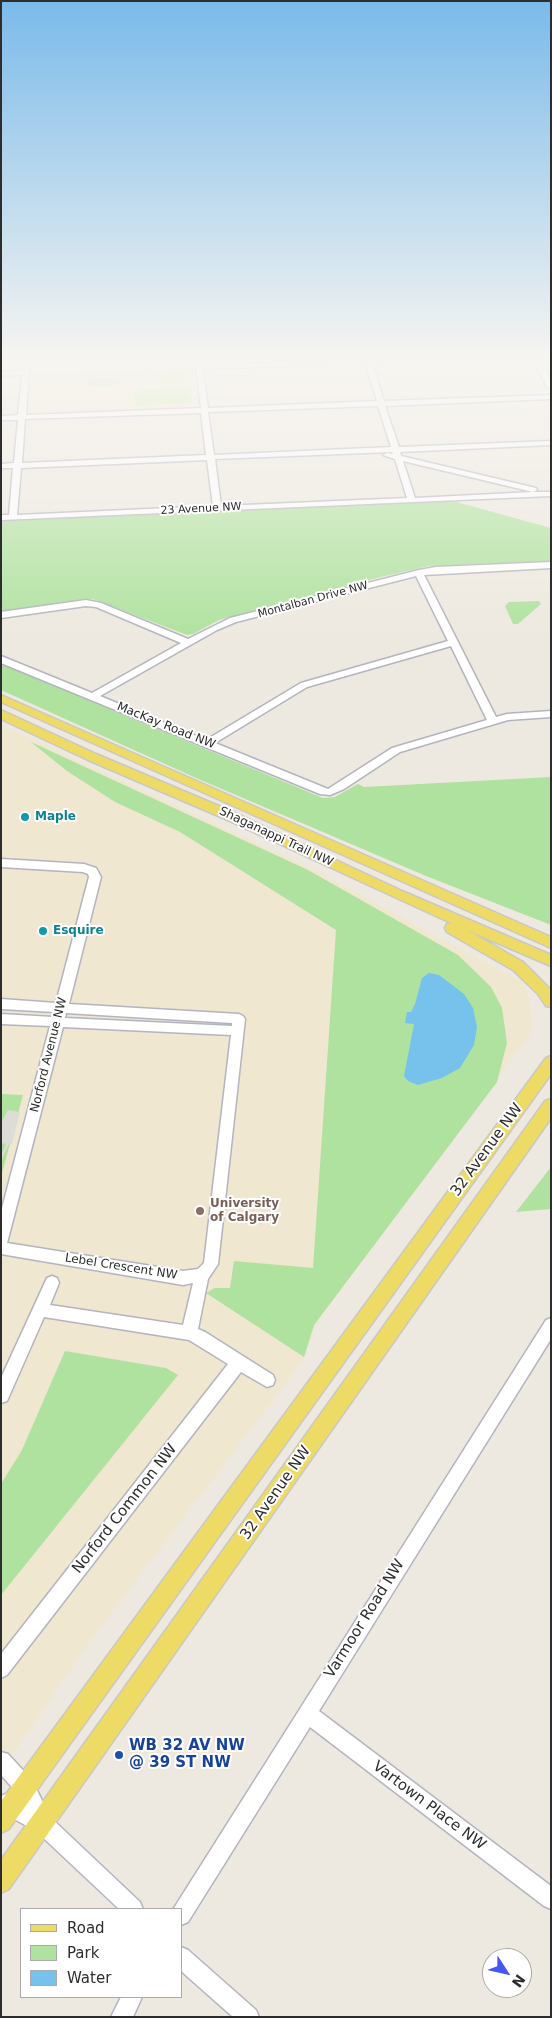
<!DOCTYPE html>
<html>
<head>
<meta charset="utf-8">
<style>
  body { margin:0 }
  #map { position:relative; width:552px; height:2018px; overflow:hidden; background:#eee9e0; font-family:"DejaVu Sans",sans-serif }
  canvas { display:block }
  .frame { position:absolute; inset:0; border:2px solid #2d2d2d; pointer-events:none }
  .legend { position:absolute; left:20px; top:1908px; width:162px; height:90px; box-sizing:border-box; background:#fff; border:1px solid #ababab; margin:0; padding:6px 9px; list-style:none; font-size:15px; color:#2d2d2d }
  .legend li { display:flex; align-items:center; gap:10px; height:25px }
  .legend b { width:25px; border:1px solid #ababab }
  .north { position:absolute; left:482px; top:1948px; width:50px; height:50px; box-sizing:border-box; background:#fff; border:1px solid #ababab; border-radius:50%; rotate:125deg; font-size:14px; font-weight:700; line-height:20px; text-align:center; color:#2d2d2d }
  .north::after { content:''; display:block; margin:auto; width:18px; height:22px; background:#4555f6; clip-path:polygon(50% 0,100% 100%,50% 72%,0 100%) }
</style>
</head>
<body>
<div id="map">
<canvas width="552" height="2018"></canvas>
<div class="frame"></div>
<ul class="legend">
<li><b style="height:6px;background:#eedb65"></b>Road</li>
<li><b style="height:14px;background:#afe29e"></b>Park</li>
<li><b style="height:14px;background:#76c2ec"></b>Water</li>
</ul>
<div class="north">N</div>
</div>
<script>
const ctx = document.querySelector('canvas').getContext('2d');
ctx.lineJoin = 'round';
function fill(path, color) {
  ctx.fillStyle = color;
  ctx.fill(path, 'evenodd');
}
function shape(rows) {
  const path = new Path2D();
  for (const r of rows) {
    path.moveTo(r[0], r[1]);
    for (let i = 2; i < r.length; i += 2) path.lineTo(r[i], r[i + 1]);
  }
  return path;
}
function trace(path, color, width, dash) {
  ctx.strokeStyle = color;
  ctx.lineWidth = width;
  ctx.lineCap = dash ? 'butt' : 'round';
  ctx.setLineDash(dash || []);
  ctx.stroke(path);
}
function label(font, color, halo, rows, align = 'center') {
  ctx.font = font + ' "DejaVu Sans",sans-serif';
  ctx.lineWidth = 4;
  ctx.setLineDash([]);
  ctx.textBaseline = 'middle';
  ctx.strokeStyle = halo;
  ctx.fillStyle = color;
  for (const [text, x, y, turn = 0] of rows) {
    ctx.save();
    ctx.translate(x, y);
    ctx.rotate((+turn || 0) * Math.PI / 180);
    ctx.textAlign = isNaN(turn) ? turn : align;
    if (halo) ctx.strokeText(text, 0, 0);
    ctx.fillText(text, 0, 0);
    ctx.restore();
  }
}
fill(shape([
  [193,368,195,407,32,413,34,374],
  [1,725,313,869,523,983,529,998,532,1032,320,1318,313,1332,305,1358,83,1651,1,1772]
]), '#efe7d0');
fill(shape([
  [91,375,97,378,122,379,119,385,89,386,86,384,88,377],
  [453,501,551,528,551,561,429,566,381,577,219,620,193,634,187,635,93,599,1,612,1,521],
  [539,601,541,604,518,624,513,624,505,606,509,602],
  [1,664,323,798,335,797,358,784,364,787,551,777,551,925,426,876,196,778,1,690],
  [31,742,308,870,458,955,491,987,502,1008,507,1043,497,1082,314,1325,304,1357,206,1293,215,1288,230,1288,234,1261,313,1268,336,930,180,832,115,802,67,771],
  [1,1094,23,1095,1,1177],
  [551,1167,551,1209,516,1212],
  [65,1351,166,1368,178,1375,1,1595,1,1484,22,1450]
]), '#afe29e');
fill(shape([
  [181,370,188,374,182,385,159,383,154,379,156,374],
  [190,388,192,403,135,405,134,391]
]), '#c0e99a');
fill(shape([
  [8,1110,20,1112,12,1144,9,1144,1,1161,1,1155,6,1144,1,1143,1,1123]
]), '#dedcd7');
fill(shape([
  [429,973,439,975,464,994,473,1008,477,1027,474,1045,460,1068,442,1078,418,1085,408,1081,404,1076,414,1024,405,1023,407,1012,411,1012,415,1004,422,978]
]), '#76c2ec');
const minor = shape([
  [24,359,30,359,26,415,201,408,195,359,201,359,202,365,352,359,416,359,413,361,372,363,384,401,551,395,551,399,385,406,399,447,551,441,551,445,400,452,401,456,536,488,537,490,533,492,551,492,551,496,1,520,1,515,9,515,13,468,1,468,1,464,14,463,18,420,1,420,1,416,18,415,22,375,1,376,1,372,22,371,24,359],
  [365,363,377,401,208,408,203,369,365,363],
  [378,406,391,447,214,455,208,412,378,406],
  [201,413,206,455,22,463,25,419,201,413],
  [392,452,393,454,387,453,383,455,395,459,407,498,221,506,215,459,392,452],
  [207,460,213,506,17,515,21,468,207,460],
  [403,461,533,492,415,498,403,461],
  [533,359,540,359,551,380,551,389,547,387,533,359],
  [551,562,551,568,424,575,496,717,507,714,551,711,551,717,508,720,400,752,344,789,330,795,320,794,1,663,1,656,92,693,181,643,96,607,86,606,1,618,1,612,86,600,101,603,188,639,230,618,419,570,436,567,551,562],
  [416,576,448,641,301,683,206,740,100,696,217,630,236,622,416,576],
  [451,646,487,720,392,748,328,789,215,743,307,687,451,646],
  [1,859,84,864,96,868,101,877,69,1004,239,1014,243,1016,245,1019,218,1264,208,1279,198,1329,205,1332,273,1375,275,1380,273,1385,267,1387,241,1372,7,1675,1,1678,1,1654,228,1364,189,1340,44,1317,7,1401,1,1403,1,1378,47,1278,52,1276,57,1278,59,1283,50,1305,183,1325,193,1283,183,1285,1,1254,1,1212,50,1026,1,1024,1,1014,53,1017,54,1012,1,1009,1,999,56,1003,89,877,88,874,83,872,1,867,1,859],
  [66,1013,232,1023,232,1026,65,1018,66,1013],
  [63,1027,231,1035,204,1263,198,1269,183,1271,7,1243,63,1027],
  [551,1318,551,1339,319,1711,551,1886,551,1909,544,1906,310,1727,188,1922,181,1925,181,1909,173,1909,174,1908,546,1320,551,1318],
  [1,1752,8,1754,32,1780,50,1817,140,1902,143,1909,119,1909,36,1831,1,1812,1,1796,6,1794,22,1802,18,1794,1,1775,1,1752],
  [181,1947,188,1950,256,2010,259,2017,233,2017,181,1971,181,1947],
  [121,1997,142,1997,133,2017,111,2017,121,1997]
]);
const major = shape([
  [1,695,551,937,551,948,1,702,1,695],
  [1,710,96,754,233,812,402,891,551,955,551,966,467,930,523,962,551,990,551,1007,546,1006,538,994,513,970,447,932,445,928,447,924,451,923,223,818,88,760,1,719,1,710],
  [551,1056,551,1074,9,1829,1,1833,1,1801,546,1058,551,1056],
  [551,1099,551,1118,9,1889,1,1893,1,1860,545,1101,551,1099]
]);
trace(minor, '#b3b4c0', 3);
trace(major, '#c8c8c8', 3);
fill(minor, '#fff');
fill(major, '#eedb65');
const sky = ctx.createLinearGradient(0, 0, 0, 642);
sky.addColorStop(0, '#7abaea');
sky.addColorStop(0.56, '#f7f5f1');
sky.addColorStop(1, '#f7f5f100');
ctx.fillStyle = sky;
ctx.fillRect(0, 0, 552, 642);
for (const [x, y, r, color] of [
  [25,817,5,"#0f9aa8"],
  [43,931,5,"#0f9aa8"],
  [200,1211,5,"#8d6e63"],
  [119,1755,5,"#1a4fb4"]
]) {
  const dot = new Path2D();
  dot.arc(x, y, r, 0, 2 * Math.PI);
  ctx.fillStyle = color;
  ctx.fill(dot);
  trace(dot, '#fff', 2);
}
label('11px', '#2d2d2d', '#fff', [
  ["23 Avenue NW",201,509,-3],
  ["Montalban Drive NW",313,600,-15]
]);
label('12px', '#2d2d2d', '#fff', [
  ["MacKay Road NW",166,726,22],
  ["Shaganappi Trail NW",276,837,25],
  ["Norford Avenue NW",49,1055,-76],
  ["Lebel Crescent NW",121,1267,9]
]);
label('bold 12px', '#0d838f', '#fff', [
  ["Maple",35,817],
  ["Esquire",53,931]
], 'left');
label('bold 12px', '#785e54', '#fff', [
  ["University",210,1204],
  ["of Calgary",210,1218]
], 'left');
label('15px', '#2d2d2d', '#fff', [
  ["32 Avenue NW",487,1150,-54],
  ["32 Avenue NW",276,1493,-55],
  ["Norford Common NW",125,1509,-52],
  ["Varmoor Road NW",365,1619,-58],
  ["Vartown Place NW",429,1806,37]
]);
label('bold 15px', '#164399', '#fff', [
  ["WB 32 AV NW",129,1746],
  ["@ 39 ST NW",129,1763]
], 'left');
</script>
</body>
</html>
